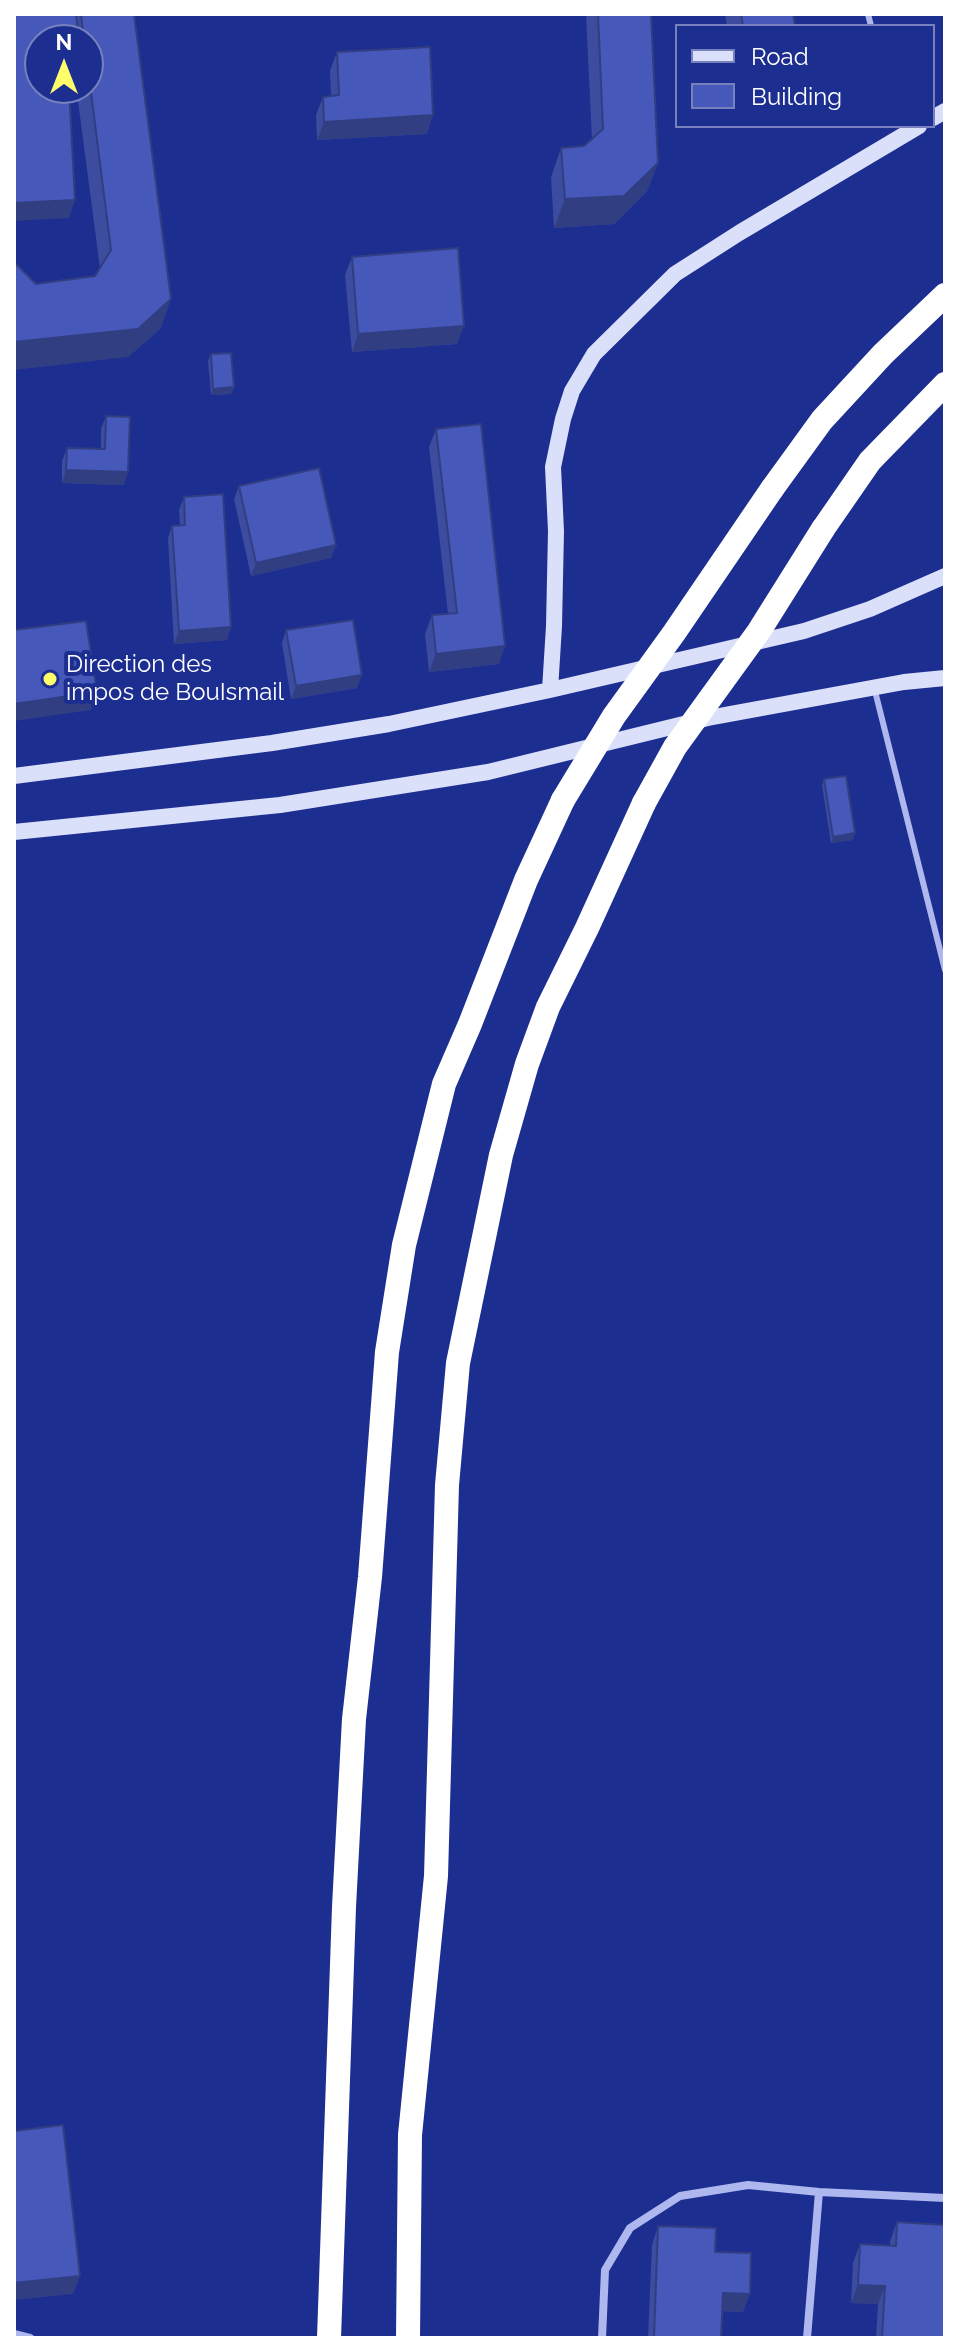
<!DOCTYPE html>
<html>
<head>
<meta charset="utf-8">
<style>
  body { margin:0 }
  #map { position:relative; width:959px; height:2352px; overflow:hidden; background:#1d2e91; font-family:Raleway,sans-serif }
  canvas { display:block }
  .frame { position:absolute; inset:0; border:16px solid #fff; pointer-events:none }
  .legend { position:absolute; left:675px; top:24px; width:260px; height:104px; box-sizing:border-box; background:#1d2e91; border:2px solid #7782bd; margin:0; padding:10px 14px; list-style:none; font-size:24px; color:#fff }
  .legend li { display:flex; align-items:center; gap:16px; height:40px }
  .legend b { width:40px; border:2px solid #7782bd }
  .north { position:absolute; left:24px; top:24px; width:80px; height:80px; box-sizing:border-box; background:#1d2e91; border:2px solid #7782bd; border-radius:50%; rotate:0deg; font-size:22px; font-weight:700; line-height:32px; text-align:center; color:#fff }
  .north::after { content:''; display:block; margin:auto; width:28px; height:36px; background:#fdfd6c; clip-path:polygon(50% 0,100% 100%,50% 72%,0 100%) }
</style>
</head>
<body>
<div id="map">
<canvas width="959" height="2352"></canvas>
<div class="frame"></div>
<ul class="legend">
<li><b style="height:10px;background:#dadffa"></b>Road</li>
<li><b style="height:22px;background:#4658b9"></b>Building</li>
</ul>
<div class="north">N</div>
</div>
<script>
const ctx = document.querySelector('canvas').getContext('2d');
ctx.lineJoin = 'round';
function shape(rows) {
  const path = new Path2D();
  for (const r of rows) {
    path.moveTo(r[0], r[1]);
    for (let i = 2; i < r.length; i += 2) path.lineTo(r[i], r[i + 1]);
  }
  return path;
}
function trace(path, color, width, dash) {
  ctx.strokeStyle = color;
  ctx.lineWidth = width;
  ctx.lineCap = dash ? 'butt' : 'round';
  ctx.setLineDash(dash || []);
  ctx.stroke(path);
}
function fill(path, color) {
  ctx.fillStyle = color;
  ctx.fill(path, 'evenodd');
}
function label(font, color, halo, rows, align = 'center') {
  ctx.font = font + ' Raleway,sans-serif';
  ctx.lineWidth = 8;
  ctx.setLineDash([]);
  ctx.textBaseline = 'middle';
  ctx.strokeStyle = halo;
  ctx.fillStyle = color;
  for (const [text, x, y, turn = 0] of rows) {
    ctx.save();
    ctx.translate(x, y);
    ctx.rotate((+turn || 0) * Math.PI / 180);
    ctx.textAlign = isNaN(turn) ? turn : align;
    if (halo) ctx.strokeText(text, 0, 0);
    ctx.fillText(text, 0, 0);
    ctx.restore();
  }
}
trace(shape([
  [868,14,871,26],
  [875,691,945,970]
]), '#aeb8ee', 6);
trace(shape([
  [14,2334,30,2338],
  [602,2338,605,2270,630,2228,680,2196,748,2185,819,2192,945,2198],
  [807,2338,819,2192]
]), '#aeb8ee', 8);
trace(shape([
  [933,118,945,111],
  [550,690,554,626,556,531,553,467,563,419,572,391,594,354,675,274,739,233,919,126],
  [14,776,272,743,389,724,550,690,804,631,870,609,945,576],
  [14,832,280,805,488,772,708,718,904,682,945,678]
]), '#dadffa', 16);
trace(shape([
  [772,489,822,420,883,354,945,295],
  [823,529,870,461,945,384],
  [329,2338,344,1907,354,1719,370,1577,387,1352,404,1245,444,1084,470,1024,526,880,563,800],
  [408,2338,410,2135,436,1876,447,1485,458,1363,501,1155,527,1064,548,1007,587,928,644,803]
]), '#fff', 24);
trace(shape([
  [563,800,614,716,674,633,772,489],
  [644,803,675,747,759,631,823,529]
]), '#fff', 24);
fill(shape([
  [14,14,134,14,161,328,128,357,36,284,95,276,100,268,78,101,70,101,69,218],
  [40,40,88,40,88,88,40,88],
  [586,14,651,14,658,163,647,191,614,224,554,228,551,177,561,148,584,146,592,139],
  [725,14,795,14,794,18,795,26,727,26],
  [337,52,427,134,317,140,316,115,323,97,331,96,330,71],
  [352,257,457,344,352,352,345,275],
  [211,354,234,387,231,394,211,395,208,361],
  [106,416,124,485,62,483,62,461,67,448,101,448,101,429],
  [436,429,499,664,429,672,425,634,432,615,448,614,429,447],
  [239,486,336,545,331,558,251,576,234,499],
  [184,497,231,627,227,640,174,644,168,538,172,526,180,525,179,510],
  [286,630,357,688,291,699,282,643],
  [824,779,853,840,831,843,822,785],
  [897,2222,945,2338,876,2338,878,2304,851,2303,853,2263,860,2244,890,2246,890,2241],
  [658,2226,715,2252,743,2312,722,2311,721,2338,648,2338,652,2245]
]), '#3c4c9f');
fill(shape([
  [67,88,83,88,78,101,63,101],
  [433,115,427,134,317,140,324,122],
  [658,163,647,191,614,224,554,228,565,199],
  [75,200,69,218,14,221,14,203],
  [171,299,161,328,128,357,14,370,14,342],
  [464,326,457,344,352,352,358,334],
  [234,387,231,394,211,395,213,389],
  [66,470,128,472,124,485,62,483],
  [336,545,331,558,251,576,256,563],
  [231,627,227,640,174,644,179,631],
  [505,646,499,664,429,672,436,654],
  [362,675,357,688,291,699,296,686],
  [97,692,91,710,14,721,14,704],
  [855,833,853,840,831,843,833,837],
  [80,2276,73,2294,14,2300,14,2283],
  [858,2285,885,2286,878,2304,851,2303],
  [723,2293,750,2294,743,2312,716,2311]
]), '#313e82');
const building = shape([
  [14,14,76,14,79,40,40,40,40,88,69,88,75,200,14,203,14,14],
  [81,14,134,14,171,299,138,329,14,342,14,262,36,284,95,276,111,250,88,69,88,40,84,40,81,14],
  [598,14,651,14,658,163,624,196,565,199,561,148,584,146,603,129,598,14],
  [741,14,793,14,795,26,743,26,741,14],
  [430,47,433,115,324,122,323,97,339,95,337,52,430,47],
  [458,248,464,326,358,334,352,257,458,248],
  [231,353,234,387,213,389,211,354,231,353],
  [106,416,130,417,128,472,66,470,67,448,105,449,106,416],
  [481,424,505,646,436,654,432,615,457,613,436,429,481,424],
  [319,468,336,545,256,563,239,486,319,468],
  [223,494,231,627,179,631,172,526,185,525,184,497,223,494],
  [353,620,362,675,296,686,286,630,353,620],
  [86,621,97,692,14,704,14,630,86,621],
  [846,776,855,833,833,837,824,779,846,776],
  [63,2125,80,2276,14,2283,14,2131,63,2125],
  [897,2222,945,2225,945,2338,882,2338,885,2286,858,2285,860,2244,896,2246,897,2222],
  [658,2226,716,2228,715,2252,751,2253,750,2294,723,2293,721,2338,654,2338,658,2226]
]);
fill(building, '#4658b9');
trace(building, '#313e82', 2);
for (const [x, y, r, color] of [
  [50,679,8,"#fdfd6c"]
]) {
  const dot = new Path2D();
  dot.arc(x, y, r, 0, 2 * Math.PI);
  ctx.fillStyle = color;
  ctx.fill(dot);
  trace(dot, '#1d2e91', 3);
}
label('24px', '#fff', '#1d2e91', [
  ["Direction des",66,665],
  ["impos de BouIsmail",66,693]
], 'left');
</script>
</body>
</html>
